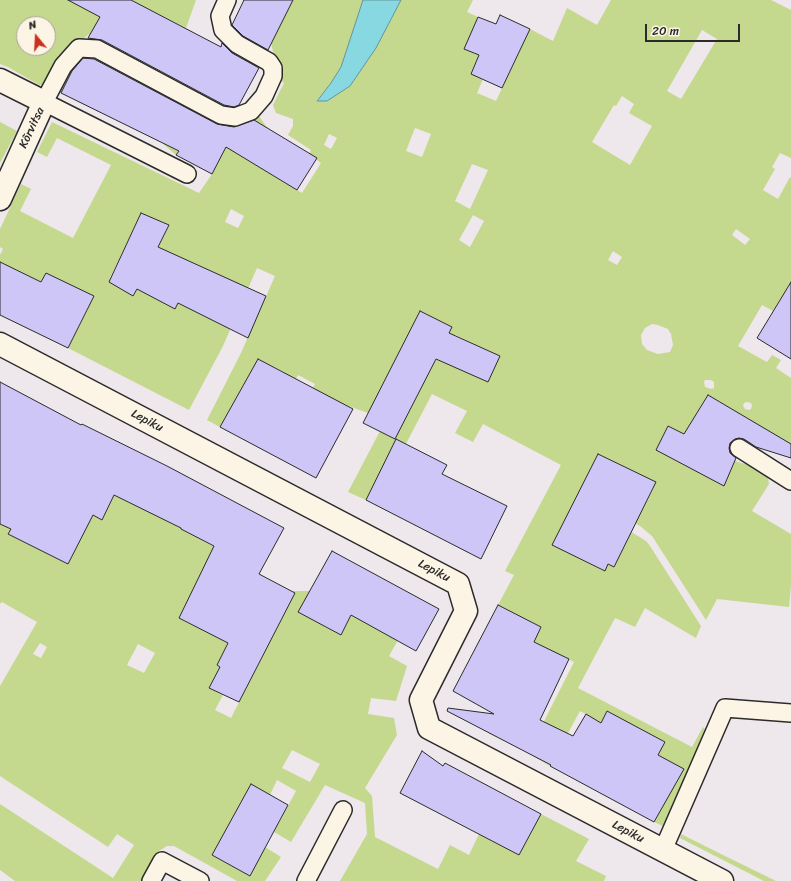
<!DOCTYPE html>
<html>
<head>
<meta charset="utf-8">
<style>
  body { margin:0 }
  #map { position:relative; width:791px; height:881px; overflow:hidden; background:#eee7eb; font-family:Sriracha,sans-serif }
  canvas { display:block }
  .north { position:absolute; left:16px; top:16px; width:40px; height:40px; box-sizing:border-box; background:#fcf5e5; border:1px solid #a8a49b; border-radius:50%; rotate:342deg; font-size:11px; font-weight:700; line-height:16px; text-align:center; color:#2b2b2b }
  .north::after { content:''; display:block; margin:auto; width:14px; height:18px; background:#c8321e; clip-path:polygon(50% 0,100% 100%,50% 72%,0 100%) }
  .scale { position:absolute; left:645px; top:24px; width:95px; height:18px; box-sizing:border-box; border:2px solid #2b2b2b; border-top:0; padding-left:5px; font-size:12px; line-height:14px; white-space:nowrap; color:#2b2b2b; -webkit-text-stroke:3px #fcf5e5; paint-order:stroke }
</style>
</head>
<body>
<div id="map">
<canvas width="791" height="881"></canvas>
<div class="north">N</div>
<div class="scale">20 m</div>
</div>
<script>
const ctx = document.querySelector('canvas').getContext('2d');
ctx.lineJoin = 'round';
function fill(path, color) {
  ctx.fillStyle = color;
  ctx.fill(path, 'evenodd');
}
function shape(rows) {
  const path = new Path2D();
  for (const r of rows) {
    path.moveTo(r[0], r[1]);
    for (let i = 2; i < r.length; i += 2) path.lineTo(r[i], r[i + 1]);
  }
  return path;
}
function trace(path, color, width, dash) {
  ctx.strokeStyle = color;
  ctx.lineWidth = width;
  ctx.lineCap = dash ? 'butt' : 'round';
  ctx.setLineDash(dash || []);
  ctx.stroke(path);
}
function label(font, color, halo, rows, align = 'center') {
  ctx.font = font + ' Sriracha,sans-serif';
  ctx.lineWidth = 3;
  ctx.setLineDash([]);
  ctx.textBaseline = 'middle';
  ctx.strokeStyle = halo;
  ctx.fillStyle = color;
  for (const [text, x, y, turn = 0] of rows) {
    ctx.save();
    ctx.translate(x, y);
    ctx.rotate((+turn || 0) * Math.PI / 180);
    ctx.textAlign = isNaN(turn) ? turn : align;
    if (halo) ctx.strokeText(text, 0, 0);
    ctx.fillText(text, 0, 0);
    ctx.restore();
  }
}
fill(shape([
  [0,0,92,0,100,17,97,22,103,24,100,30,88,35,76,44,45,85,39,85,8,67,0,64],
  [24,24,48,24,48,48,24,48],
  [131,0,196,0,186,28],
  [293,0,363,0,341,67,331,83,317,100,327,101,350,86,376,48,401,0,473,0,467,12,478,17,464,49,479,55,471,73,483,79,477,93,496,101,530,29,553,41,567,8,597,25,611,0,771,0,791,10,791,158,780,153,772,167,775,169,763,190,778,199,790,177,791,178,791,305,780,299,773,311,762,305,738,346,767,362,772,355,781,360,776,368,791,378,791,445,708,395,699,409,744,436,735,461,748,465,768,477,769,484,752,511,791,534,791,584,789,607,717,599,706,620,652,536,640,526,631,521,644,507,654,487,649,485,652,480,598,454,553,545,604,571,608,564,614,567,626,530,633,533,646,541,650,546,701,626,696,638,645,608,635,627,615,618,578,688,692,747,703,727,705,729,707,734,665,827,654,822,683,769,658,755,665,742,607,711,601,723,580,711,550,766,528,753,574,662,560,655,513,745,488,733,541,627,498,605,514,575,505,571,561,465,483,424,473,442,455,433,467,411,432,394,397,461,388,457,366,500,348,492,380,431,395,439,452,327,420,311,368,413,343,404,305,402,315,384,298,375,288,394,276,387,284,372,264,362,256,376,250,373,220,427,207,420,241,353,275,276,257,268,223,346,189,410,68,348,88,309,69,284,46,273,41,282,0,262,0,255,3,249,0,247,0,229,21,184,31,189,20,211,73,238,111,165,57,138,47,157,37,152,52,122,199,193,212,174,195,121,176,155,162,143,178,110,216,126,241,125,259,116,268,129,249,161,302,193,321,163,309,154,311,150,288,135,293,126,293,119,276,113,273,105,284,83,280,80,271,43],
  [702,30,717,39,681,99,667,91],
  [622,96,634,104,629,113,652,126,630,165,592,142,614,105,616,106],
  [415,128,431,134,422,157,406,151],
  [329,134,337,138,331,149,324,145],
  [472,164,488,170,470,209,455,201],
  [231,209,244,216,238,228,225,222],
  [141,213,169,225,158,247,218,274,178,303,175,309,165,304,140,284,133,296,123,284,110,278],
  [473,215,484,221,470,247,459,240],
  [736,229,750,239,745,245,732,235],
  [613,251,622,257,617,265,608,260],
  [652,324,658,325,668,329,671,334,673,345,670,352,658,354,647,350,642,344,641,335,645,328],
  [455,335,500,356,443,362],
  [705,380,711,380,714,382,714,388,711,389,705,387,704,382],
  [747,402,751,403,752,406,751,409,749,410,745,409,743,406,744,403],
  [668,426,735,461,724,485,657,450],
  [0,122,17,131,0,163],
  [169,467,203,485,181,529,217,548,210,560,223,567,227,559,234,563,238,557,262,569,235,622,237,624,217,665,220,667,209,688,223,695,215,710,231,718,293,597,290,595,292,591,310,591,336,605,325,627,341,635,351,615,398,640,389,656,407,666,396,701,371,698,368,714,394,718,397,735,365,788,372,796,375,837,438,869,450,845,469,855,479,834,519,855,541,814,589,839,576,861,606,876,604,881,340,881,367,834,365,803,325,785,291,842,274,832,296,791,277,780,270,795,251,784,212,855,250,876,265,847,281,857,265,881,237,881,174,846,167,846,159,851,141,881,15,881,0,870,0,804,113,878,134,845,117,834,108,847,0,776,0,686,37,622,2,602,0,604,0,524,5,526,17,502,37,511,47,492,102,520,114,495,147,511],
  [18,516,77,546,68,564,8,534],
  [194,588,225,603,210,634,179,618],
  [40,643,47,647,41,658,33,654],
  [138,644,155,653,144,673,127,665],
  [292,750,320,764,310,782,282,768],
  [681,834,723,855,776,881,764,881,680,838]
]), '#c4d98e');
const water = shape([
  [363,0,401,0,376,48,350,86,327,101,317,101,331,83,341,67,363,0]
]);
fill(water, '#88d8e2');
trace(water, '#639399', 1);
const building = shape([
  [68,0,131,0,221,47,222,43,232,53,259,68,239,105,234,107,224,105,102,40,88,38,100,17,68,0],
  [244,0,293,0,268,50,243,36,232,25,244,0],
  [500,15,530,29,502,88,471,74,479,55,464,49,478,17,496,24,500,15],
  [83,58,94,59,217,124,234,127,254,120,317,158,297,190,226,147,212,174,176,155,179,151,61,93,72,71,83,58],
  [141,213,169,225,158,247,266,296,248,338,178,303,175,309,137,289,133,296,109,282,141,213],
  [0,262,41,282,46,273,94,296,68,348,0,315,0,262],
  [791,282,791,359,757,338,791,282],
  [420,311,452,327,449,333,500,356,488,382,436,359,395,439,363,423,420,311],
  [258,359,353,409,316,478,220,427,258,359],
  [0,382,81,425,82,424,167,466,284,528,259,574,295,593,239,702,209,688,220,667,217,665,228,643,179,618,214,546,181,529,181,528,114,495,102,520,93,515,68,564,8,534,11,529,0,524,0,382],
  [708,395,791,444,791,458,756,447,744,439,739,438,735,439,730,443,729,448,730,453,736,458,724,486,656,450,668,426,684,434,708,395],
  [396,439,447,465,442,474,507,506,481,559,366,500,396,439],
  [598,454,656,482,614,567,608,564,605,571,552,545,598,454],
  [332,551,439,609,416,651,351,615,341,635,298,612,332,551],
  [498,605,541,627,534,642,569,659,540,720,573,736,586,714,601,723,607,711,665,742,658,755,684,769,654,822,550,766,551,765,447,711,448,708,494,714,453,691,498,605],
  [422,751,443,766,445,763,541,814,519,855,400,793,422,751],
  [251,784,288,805,250,876,212,855,251,784]
]);
fill(building, '#cfc6f8');
trace(building, '#2b2b2b', 1);
const lane = shape([
  [187,174,44,102,63,66,79,48,97,49,221,115,235,117,251,111,264,96,273,76,273,68,269,62,237,44,223,30,220,16,227,0],
  [739,448,791,481],
  [663,850,725,708,791,713],
  [151,881,162,861,200,881],
  [306,881,343,810]
]);
const street = shape([
  [0,80,44,102,0,199],
  [0,344,458,584,466,611,421,700,429,728,722,881]
]);
trace(lane, '#2b2b2b', 20);
trace(street, '#2b2b2b', 25);
trace(lane, '#fcf5e5', 17);
trace(street, '#fcf5e5', 22);
label('12px', '#2b2b2b', '#fcf5e5', [
  ["Kõrvitsa",32,128,-65],
  ["Lepiku",147,421,28],
  ["Lepiku",434,571,28],
  ["Lepiku",628,832,28]
]);
</script>
</body>
</html>
